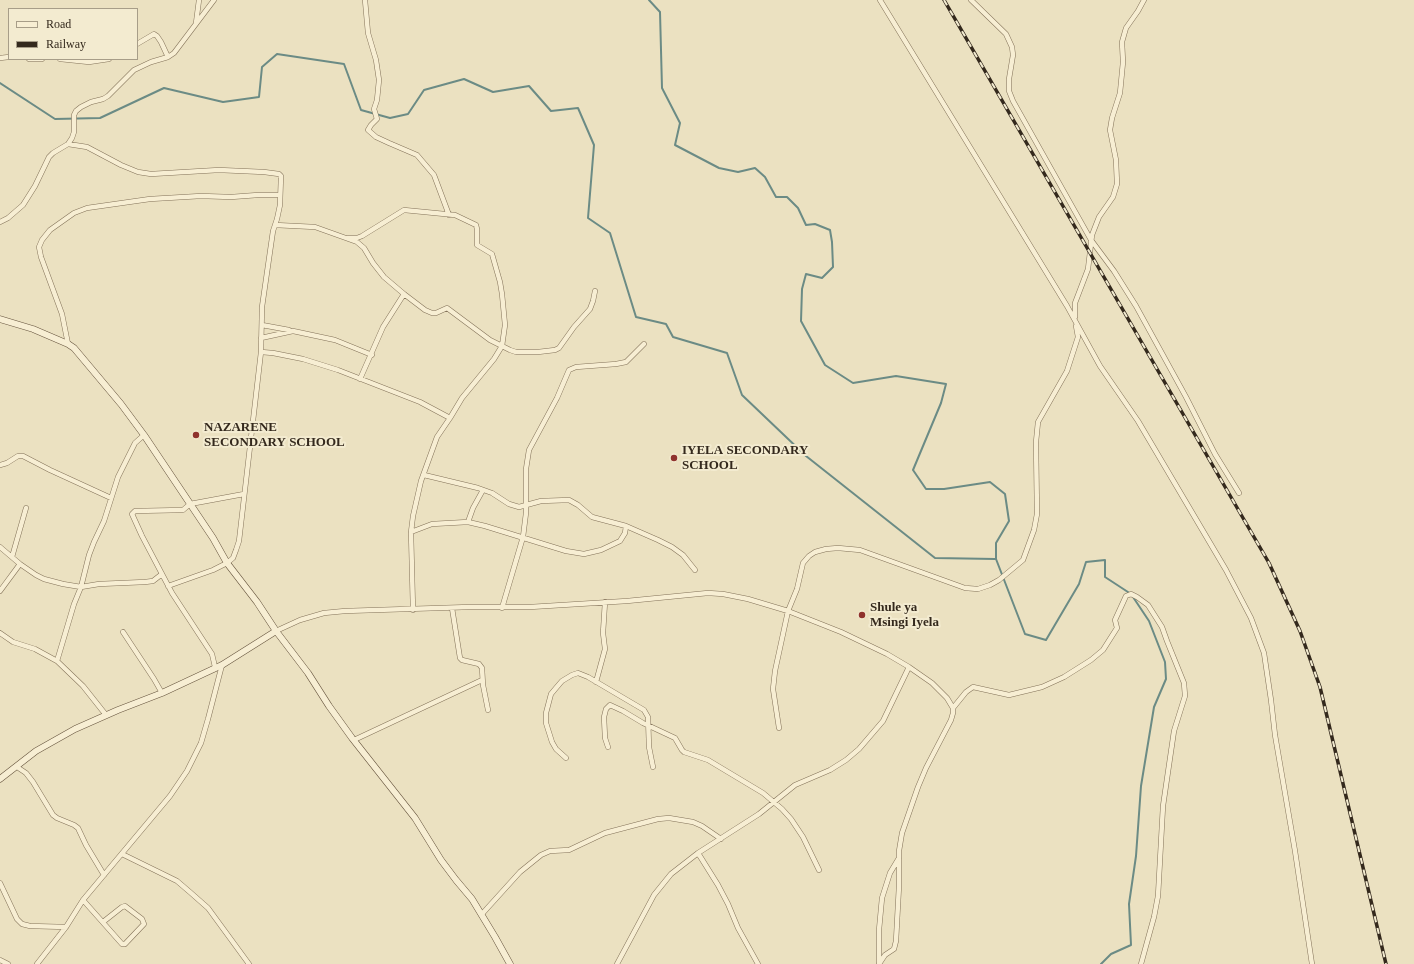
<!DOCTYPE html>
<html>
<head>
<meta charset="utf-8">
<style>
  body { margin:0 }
  #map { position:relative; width:1414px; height:964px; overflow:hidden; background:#ebe1c1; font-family:Georgia,serif }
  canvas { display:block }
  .legend { position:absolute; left:8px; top:8px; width:130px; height:52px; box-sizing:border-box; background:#f3ebd0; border:1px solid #a79d88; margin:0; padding:5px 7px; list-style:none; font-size:12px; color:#34291d }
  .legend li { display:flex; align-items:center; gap:8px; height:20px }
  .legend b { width:20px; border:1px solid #a79d88 }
</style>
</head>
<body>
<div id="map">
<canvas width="1414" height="964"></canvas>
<ul class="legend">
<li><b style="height:5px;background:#f7eed3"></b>Road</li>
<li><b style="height:5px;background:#34291d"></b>Railway</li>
</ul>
</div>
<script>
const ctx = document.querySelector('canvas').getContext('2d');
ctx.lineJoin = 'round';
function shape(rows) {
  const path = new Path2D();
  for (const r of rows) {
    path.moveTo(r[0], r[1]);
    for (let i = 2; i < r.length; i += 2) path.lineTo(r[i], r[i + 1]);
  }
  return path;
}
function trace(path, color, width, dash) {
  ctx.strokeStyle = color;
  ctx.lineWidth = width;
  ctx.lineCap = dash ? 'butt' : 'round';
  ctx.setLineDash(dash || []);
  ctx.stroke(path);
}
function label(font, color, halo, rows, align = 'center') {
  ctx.font = font + ' Georgia,serif';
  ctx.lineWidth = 4;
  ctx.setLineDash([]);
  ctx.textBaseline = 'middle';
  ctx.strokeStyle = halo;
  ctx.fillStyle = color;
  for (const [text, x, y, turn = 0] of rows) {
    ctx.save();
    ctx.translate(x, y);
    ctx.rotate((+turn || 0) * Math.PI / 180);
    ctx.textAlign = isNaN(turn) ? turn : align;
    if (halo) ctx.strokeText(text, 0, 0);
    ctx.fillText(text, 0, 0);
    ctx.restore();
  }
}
trace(shape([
  [649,0,660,12,662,88,680,123,675,145,719,168,738,172,755,168,765,177,776,197,787,197,798,208,806,225,815,224,830,230,832,242,833,267,822,278,806,274,802,289,801,321,825,365,853,383,896,376,946,384,941,403,913,470,926,489,944,489,990,482,1005,494,1009,521,996,543,996,559,1025,634,1046,640,1079,584,1086,562,1105,560,1105,577,1131,594,1149,621,1165,662,1166,679,1154,707,1141,786,1136,856,1129,904,1131,945,1111,954,1101,964],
  [0,83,55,119,100,118,164,88,223,102,259,97,262,67,277,54,344,64,361,110,390,118,408,114,424,90,464,79,493,92,529,86,551,111,578,108,594,145,588,218,610,233,636,317,666,324,673,337,727,353,742,395,806,456,935,558,995,559]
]), '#6b8b85', 2);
const street = shape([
  [365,0,368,33,376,60,379,80,377,100,374,109,377,119,371,125,368,130,376,137,389,143,417,155,434,175,449,215],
  [880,0,1067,306,1100,366,1138,421,1226,570,1251,618,1264,653,1271,700,1275,735,1295,851,1312,964],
  [971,0,1006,34,1012,47,1013,55,1009,79,1009,91,1013,101,1091,240,1114,271,1136,306,1186,397,1215,454,1239,493],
  [196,23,199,0],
  [137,44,154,34,157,36,161,42,168,57],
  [0,58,9,57],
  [29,59,42,59],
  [60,59,89,62,109,59],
  [68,144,87,147,121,165,138,172,151,174,219,170,264,172,279,174,281,176,280,205,277,219,273,231,262,307,261,352,239,541,236,550,233,558,227,563,213,570,168,586],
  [0,222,8,218,23,205,35,186,49,157,53,153,68,144,72,138,74,132,74,115,76,111,81,107,91,102,103,99,108,96,134,70,151,62,168,57,174,53,214,0],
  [275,225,315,227,357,242,364,248,373,263,384,277,404,294,425,310,432,313,436,313,447,308,490,340,510,350,516,352,538,352,555,350,559,348,574,327,590,309,593,301,595,291],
  [347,238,357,238,362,236,404,210,455,215,476,225,477,229,477,245,492,254,500,282,502,294,505,325,502,346,494,359,462,398,450,418,437,437,421,481,413,516,411,532,413,610],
  [1075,317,1075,303,1088,269,1092,235,1099,217,1113,197,1117,184,1116,160,1110,130,1112,118,1120,93,1123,62,1122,42,1126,28,1138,11,1144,0],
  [262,325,289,330],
  [261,338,293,331,335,340,372,355],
  [68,344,62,314,41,257,39,247,42,240,50,230,74,213,87,208,150,199,201,196,231,197,258,195,280,195],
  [261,352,273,353,303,359,338,370,420,402,450,418],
  [360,379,383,327,404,294],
  [0,465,7,463,18,456,23,456,50,470,111,498],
  [424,475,478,488,492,493,509,504,519,507,541,501,569,500,578,505,592,517,626,526,658,540,672,547,683,555,695,570],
  [468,522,473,508,483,490],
  [411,532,432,524,468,522,485,526,566,551,584,554,601,550,620,541,625,533,626,526],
  [0,547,20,564,36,575,44,579,63,584,81,587,99,584,145,582,153,581,162,574],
  [12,557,26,508],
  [0,591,20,564],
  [452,608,460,658,462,660,479,664,482,668,483,685,488,710],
  [502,608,523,537,526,513,526,469,529,450,557,398,569,370,576,367,616,364,626,362,644,344],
  [276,631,300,620,324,613,345,611,470,607,530,607,627,601,708,593,723,594,748,599,788,611,841,632,887,654,909,667,932,683,947,698,953,708,953,713,951,720,926,768,918,787,902,833,899,851,899,886,896,941,894,949,885,955,879,964],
  [123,632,154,679,162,693],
  [0,633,13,642,35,649,57,661,83,686,106,715],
  [57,661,74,604,81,587,89,555,94,542,104,521,118,477,135,443,144,435],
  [215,667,212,654,172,593,142,536,132,514,135,511,183,510,190,504,244,494],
  [596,682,605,649,603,633,605,602],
  [953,708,966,692,973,687,1009,695,1042,687,1064,677,1091,660,1103,650,1117,628,1115,620,1126,596,1131,594,1137,597,1148,605,1162,627,1167,641,1184,683,1185,696,1174,731,1163,806,1158,896,1154,917,1141,964],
  [779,728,773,689,775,671,788,611,797,589,803,563,809,556,815,552,826,549,838,548,860,550,965,588,978,589,990,585,999,580,1023,560,1034,530,1037,514,1036,442,1038,422,1067,371,1078,337,1076,326],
  [354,740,482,680],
  [608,747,605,738,604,717,606,709,610,705,623,711,643,723,675,738,682,750,684,752,708,760,763,793,782,809,791,819,803,837,819,870],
  [566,758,556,749,552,742,546,723,546,713,551,694,556,688,562,681,572,675,578,673,588,677,644,710,648,717,649,747,653,767],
  [17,767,26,773,33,782,53,815,57,818,74,825,78,828,86,845,104,875],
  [698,853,718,885,728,904,738,928,758,964],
  [122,854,177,881,191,893,208,908,249,964],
  [0,883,17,919,22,924,30,926,66,927],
  [83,900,122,944,125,944,144,924,142,919,125,906,122,907,103,922],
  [482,914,520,872,541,855,550,851,569,850,605,833,658,819,669,818,693,822,702,826,721,839],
  [0,960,8,964],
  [879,962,879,930,882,898,890,873,899,858],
  [37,964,66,927,83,900,170,796,187,771,201,743,208,719,222,665],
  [617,964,654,895,671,874,698,853,759,814,795,785,830,770,846,760,859,749,883,721,909,667]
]);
const secondary = shape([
  [0,319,33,329,68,344,74,348,121,404,144,435,213,538,227,563,257,602,276,631,308,673,329,706,352,738,415,818,441,860,456,880,472,899,495,937,510,964],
  [0,779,36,751,75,729,118,710,162,693,222,665,276,631]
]);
trace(street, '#837259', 5.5);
trace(secondary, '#65533d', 7);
trace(street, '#f7eed3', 4.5);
trace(secondary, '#f7eed3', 6);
const rail = shape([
  [944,0,1269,563,1300,631,1320,687,1386,964]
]);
trace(rail, '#34291d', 3.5);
trace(rail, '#f3ebd0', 2, [6]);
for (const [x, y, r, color] of [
  [196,435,4,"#8f322d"],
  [674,458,4,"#8f322d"],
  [862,615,4,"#8f322d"]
]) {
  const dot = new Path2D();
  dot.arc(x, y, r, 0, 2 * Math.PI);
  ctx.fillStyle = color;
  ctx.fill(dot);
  trace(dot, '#f3ebd0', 1.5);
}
label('bold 13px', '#34291d', '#f3ebd0', [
  ["NAZARENE",204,428],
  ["SECONDARY SCHOOL",204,443],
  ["IYELA SECONDARY",682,451],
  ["SCHOOL",682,466],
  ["Shule ya",870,608],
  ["Msingi Iyela",870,623]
], 'left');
</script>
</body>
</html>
